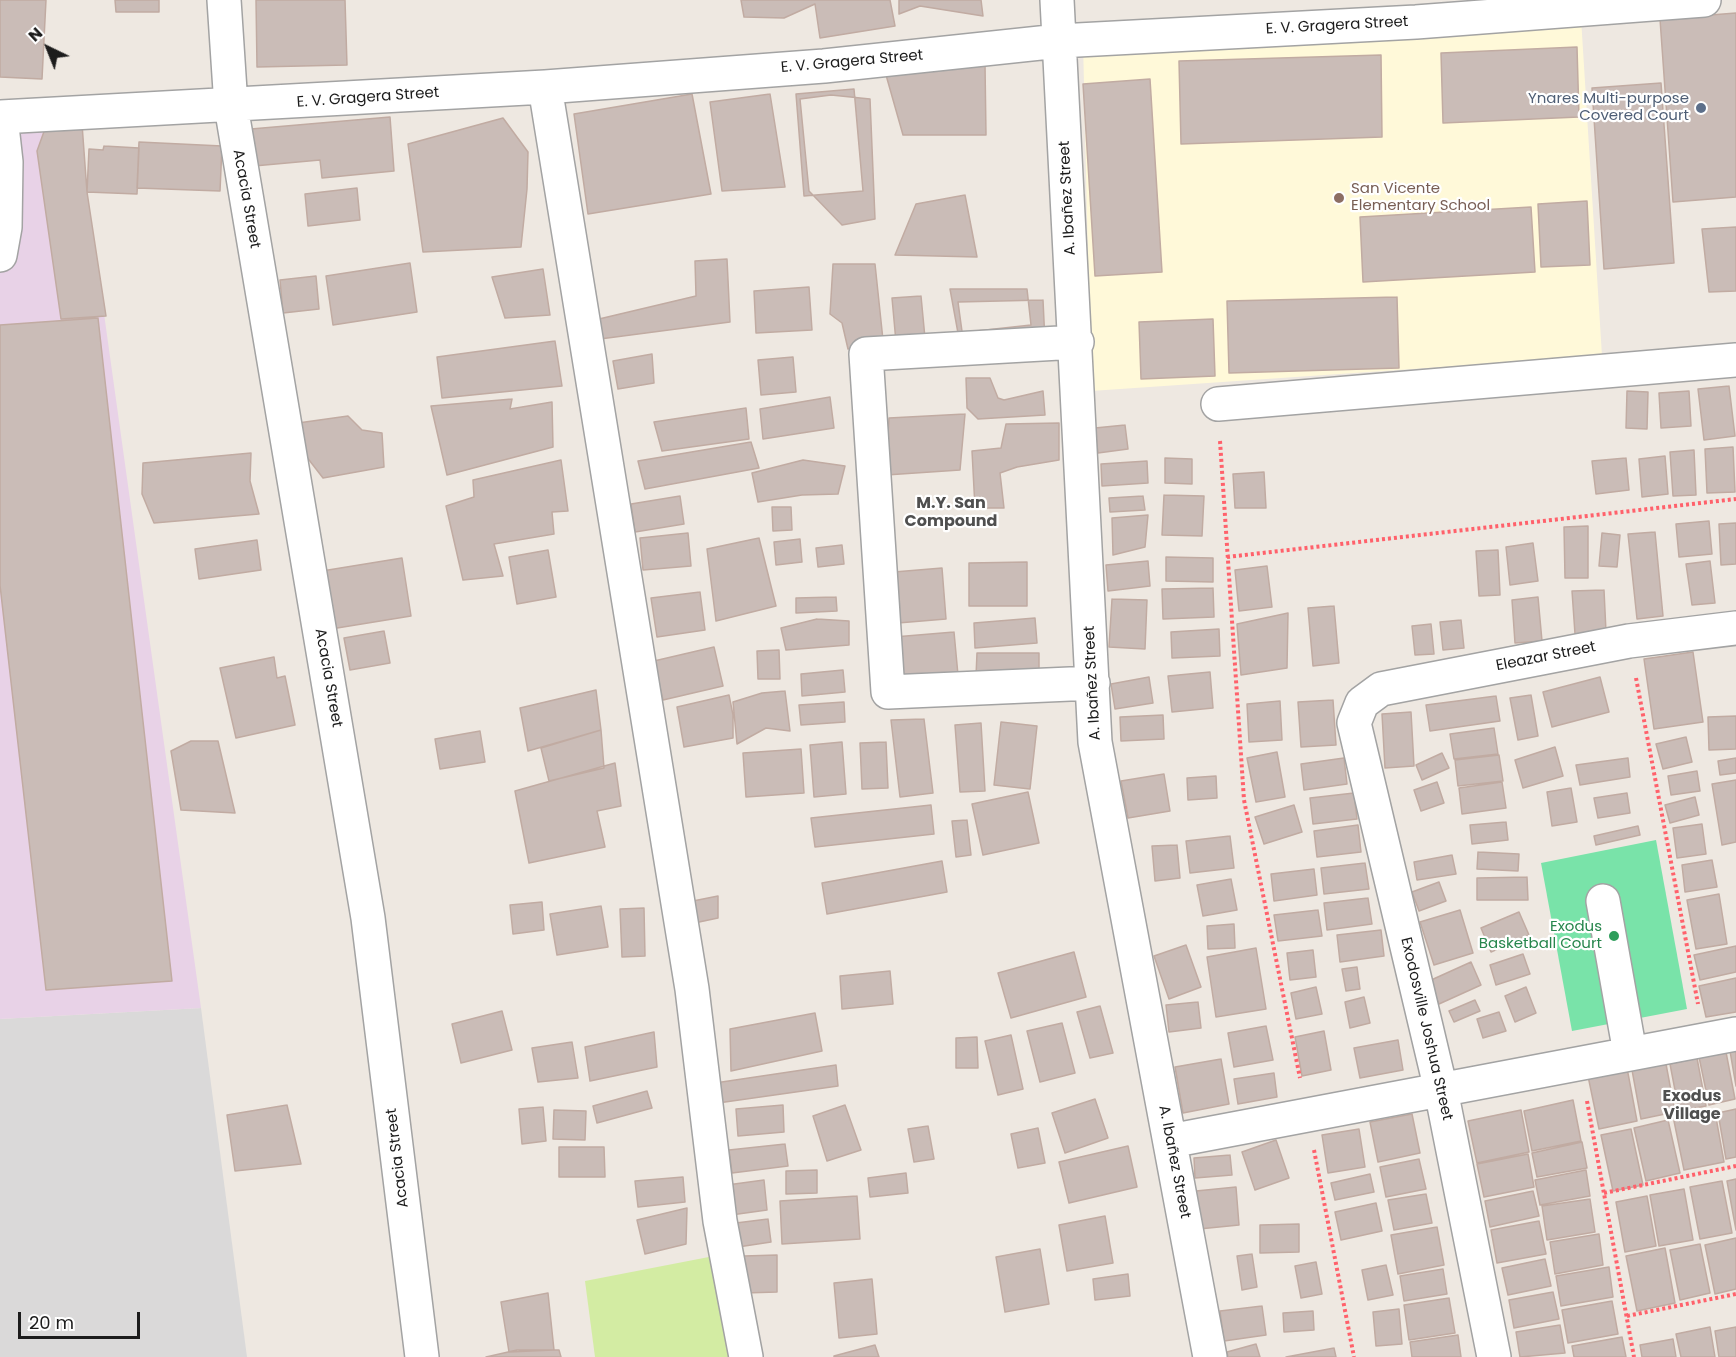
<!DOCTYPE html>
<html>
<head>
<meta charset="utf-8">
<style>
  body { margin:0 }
  #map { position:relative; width:1736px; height:1357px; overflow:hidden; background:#eee8e1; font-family:Poppins,sans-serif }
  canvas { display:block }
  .north { position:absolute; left:18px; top:18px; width:60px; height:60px; -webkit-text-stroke:4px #fff; paint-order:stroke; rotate:317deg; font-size:16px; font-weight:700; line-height:24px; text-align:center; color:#1c1c1c }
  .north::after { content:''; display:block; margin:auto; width:21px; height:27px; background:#1c1c1c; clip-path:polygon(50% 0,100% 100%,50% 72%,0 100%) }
  .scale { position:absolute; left:18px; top:1312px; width:122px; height:27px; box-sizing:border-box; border:3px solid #1c1c1c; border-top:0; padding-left:8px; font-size:18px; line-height:21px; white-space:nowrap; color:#1c1c1c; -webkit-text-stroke:4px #fff; paint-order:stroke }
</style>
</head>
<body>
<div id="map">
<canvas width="1736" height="1357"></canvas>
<div class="north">N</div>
<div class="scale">20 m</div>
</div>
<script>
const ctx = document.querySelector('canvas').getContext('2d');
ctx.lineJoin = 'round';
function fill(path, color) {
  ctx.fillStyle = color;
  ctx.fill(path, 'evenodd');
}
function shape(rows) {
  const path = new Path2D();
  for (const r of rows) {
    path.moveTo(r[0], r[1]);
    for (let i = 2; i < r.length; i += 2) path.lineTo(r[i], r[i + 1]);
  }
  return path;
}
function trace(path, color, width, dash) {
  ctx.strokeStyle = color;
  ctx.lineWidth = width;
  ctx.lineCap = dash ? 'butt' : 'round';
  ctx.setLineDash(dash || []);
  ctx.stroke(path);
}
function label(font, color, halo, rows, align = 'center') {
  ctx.font = font + ' Poppins,sans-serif';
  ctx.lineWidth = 4.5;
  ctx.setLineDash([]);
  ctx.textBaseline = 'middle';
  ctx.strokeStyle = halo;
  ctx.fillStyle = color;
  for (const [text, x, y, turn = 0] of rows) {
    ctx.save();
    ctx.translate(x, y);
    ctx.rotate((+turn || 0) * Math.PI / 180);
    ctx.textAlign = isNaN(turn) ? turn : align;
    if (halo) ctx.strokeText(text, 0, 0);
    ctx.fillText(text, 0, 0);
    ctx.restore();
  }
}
fill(shape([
  [201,1008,247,1357,0,1357,0,1019]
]), '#dad9d9');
fill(shape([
  [82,124,87,192,201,1008,0,1019,0,129]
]), '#e8d2e7');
fill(shape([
  [1581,18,1602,356,1091,391,1083,41]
]), '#fff9d9');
fill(shape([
  [714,1256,731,1357,595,1357,585,1281]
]), '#d3eca3');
fill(shape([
  [1656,840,1687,1009,1572,1031,1541,863]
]), '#79e3a9');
const building = shape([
  [0,0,46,0,42,79,0,77,0,0],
  [115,0,159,0,159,12,116,12,115,0],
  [256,0,345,0,347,65,257,67,256,0],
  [741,0,890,0,895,26,820,38,815,4,784,18,744,17,741,0],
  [899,0,981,0,983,16,920,6,899,14,899,0],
  [1736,13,1736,197,1673,202,1660,19,1736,13],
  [1577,47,1579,117,1443,123,1441,53,1577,47],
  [1381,55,1382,137,1181,144,1179,61,1381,55],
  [985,64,986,135,903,135,886,75,985,64],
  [1150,79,1162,272,1095,276,1083,84,1150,79],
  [1661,83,1674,263,1604,269,1592,88,1661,83],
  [854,89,863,191,804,196,796,94,854,89],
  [692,94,711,194,588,214,574,114,692,94],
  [770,94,785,187,722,191,710,102,770,94],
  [831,95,870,99,875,219,842,225,809,191,800,99,831,95],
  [390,117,394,171,322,178,320,160,254,166,251,129,390,117],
  [503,118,528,152,527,189,521,247,423,252,408,144,503,118],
  [82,124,87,192,106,316,61,319,37,151,46,126,82,124],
  [139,142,222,146,220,191,137,188,139,142],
  [104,146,139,148,137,194,87,192,89,149,103,150,104,146],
  [357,188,360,220,308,226,305,194,357,188],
  [965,195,977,257,895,255,916,204,965,195],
  [1587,201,1590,265,1541,267,1538,204,1587,201],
  [1531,207,1535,272,1363,282,1360,217,1531,207],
  [1736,227,1736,291,1709,292,1702,229,1736,227],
  [727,259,730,322,600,339,599,319,696,296,695,261,727,259],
  [410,263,417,312,333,325,326,276,410,263],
  [833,264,875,264,883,340,848,349,842,323,830,314,833,264],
  [543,269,550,315,505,318,492,277,543,269],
  [316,276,319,309,283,313,280,280,316,276],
  [809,287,812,330,756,333,754,291,809,287],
  [950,289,1027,289,1031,325,958,333,950,289],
  [921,296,925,338,896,342,892,298,921,296],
  [1397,297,1399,368,1229,373,1227,301,1397,297],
  [1043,300,1045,342,964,346,958,302,1043,300],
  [98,318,172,981,46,990,0,585,0,325,98,318],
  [1213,319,1215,376,1141,379,1139,322,1213,319],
  [555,341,562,386,442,398,437,357,555,341],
  [652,354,654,383,618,389,613,361,652,354],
  [793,357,796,392,761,395,758,360,793,357],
  [966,378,990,378,998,398,1004,400,1043,391,1045,415,978,419,967,408,966,378],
  [1729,386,1735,436,1704,440,1698,389,1729,386],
  [1627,391,1648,392,1647,429,1626,428,1627,391],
  [1689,391,1691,426,1661,428,1659,393,1689,391],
  [830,397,834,428,763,439,760,409,830,397],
  [512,399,510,409,552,402,553,447,447,475,431,406,512,399],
  [746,408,749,439,662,451,654,422,746,408],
  [965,414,960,470,886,475,889,418,965,414],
  [348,416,362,430,382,433,384,467,323,478,306,456,298,423,348,416],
  [1059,423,1059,460,1017,467,1000,473,1004,508,975,508,972,451,1001,448,1006,424,1059,423],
  [1125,425,1128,449,1098,453,1095,428,1125,425],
  [751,442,759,468,645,489,638,461,751,442],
  [1733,447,1735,492,1707,493,1705,449,1733,447],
  [1694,450,1696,495,1673,496,1670,452,1694,450],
  [251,453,250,481,259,514,154,523,142,494,143,463,251,453],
  [1665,456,1668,494,1642,497,1639,459,1665,456],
  [1165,458,1192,459,1192,484,1165,483,1165,458],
  [1626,458,1629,490,1596,494,1592,461,1626,458],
  [561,460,568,511,552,512,554,534,494,544,503,576,463,580,446,506,474,497,473,480,561,460],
  [803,460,845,466,838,494,802,495,758,502,752,473,803,460],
  [1147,461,1148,483,1102,486,1101,464,1147,461],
  [1264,472,1266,508,1235,508,1233,474,1264,472],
  [1164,495,1204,496,1202,536,1162,535,1164,495],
  [680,496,684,524,635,532,631,504,680,496],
  [1143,496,1145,510,1110,512,1109,498,1143,496],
  [772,507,791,507,792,530,773,531,772,507],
  [1148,515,1145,547,1113,555,1112,518,1148,515],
  [1709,521,1712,554,1679,557,1676,524,1709,521],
  [1736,523,1736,564,1721,565,1719,524,1736,523],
  [1588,526,1588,578,1565,578,1564,527,1588,526],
  [1655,532,1663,616,1637,619,1628,534,1655,532],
  [688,533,691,566,643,570,640,538,688,533],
  [1602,533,1620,535,1617,567,1599,566,1602,533],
  [759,538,776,606,716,621,707,549,759,538],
  [800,539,802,562,776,565,774,542,800,539],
  [257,540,261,570,199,579,195,549,257,540],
  [1533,543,1538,581,1510,585,1506,547,1533,543],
  [842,545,844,564,818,567,816,548,842,545],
  [548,550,556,597,517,604,509,557,548,550],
  [1498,550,1500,595,1479,596,1476,551,1498,550],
  [1166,557,1213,558,1213,582,1166,581,1166,557],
  [402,558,411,616,331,629,322,571,402,558],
  [1148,561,1150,586,1108,591,1106,565,1148,561],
  [1710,561,1715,603,1692,605,1686,564,1710,561],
  [1027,562,1027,606,969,606,969,563,1027,562],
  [1267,566,1272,607,1239,611,1235,570,1267,566],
  [942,568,946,619,898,623,894,572,942,568],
  [1213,588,1214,617,1163,619,1162,589,1213,588],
  [1604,590,1606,632,1575,634,1572,591,1604,590],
  [700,592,705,630,657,637,651,598,700,592],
  [836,597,837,611,796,613,796,598,836,597],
  [1538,597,1542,641,1515,643,1512,600,1538,597],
  [1112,599,1147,600,1145,649,1109,647,1112,599],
  [1334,606,1339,663,1313,666,1308,608,1334,606],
  [1288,613,1287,668,1241,675,1237,624,1288,613],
  [1035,618,1037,643,975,648,974,623,1035,618],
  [817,619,849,621,849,645,786,650,781,628,817,619],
  [1461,620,1464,648,1443,650,1440,622,1461,620],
  [1431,624,1434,654,1415,655,1412,626,1431,624],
  [1219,629,1220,656,1172,658,1171,632,1219,629],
  [384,631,390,663,350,670,344,638,384,631],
  [954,632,958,675,898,681,894,637,954,632],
  [714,647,723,686,663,700,654,661,714,647],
  [779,650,780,679,758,679,757,651,779,650],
  [1693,652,1703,722,1654,729,1644,659,1693,652],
  [977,653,1039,653,1039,676,976,676,977,653],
  [274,657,277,678,285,676,295,725,236,738,220,668,274,657],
  [843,670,845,692,802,696,801,674,843,670],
  [1210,672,1213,708,1172,712,1168,676,1210,672],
  [1149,677,1153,703,1115,709,1111,684,1149,677],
  [1600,677,1609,712,1552,727,1543,692,1600,677],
  [596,690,601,730,528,751,520,708,596,690],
  [785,691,790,731,766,728,737,744,733,702,762,693,785,691],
  [729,695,733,715,733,738,684,747,677,707,729,695],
  [1531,695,1538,736,1518,740,1510,698,1531,695],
  [1496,696,1500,721,1430,731,1426,705,1496,696],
  [1333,700,1336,745,1301,747,1298,702,1333,700],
  [1280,701,1282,740,1249,742,1247,704,1280,701],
  [844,702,845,722,801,725,799,705,844,702],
  [1411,712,1414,766,1385,768,1382,714,1411,712],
  [1163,715,1164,739,1121,741,1120,717,1163,715],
  [1736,716,1736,749,1709,750,1708,717,1736,716],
  [924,719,933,793,900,797,891,720,924,719],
  [1001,722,1037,726,1030,789,994,785,1001,722],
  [981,723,985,791,960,792,955,725,981,723],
  [1494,728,1498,754,1454,759,1450,734,1494,728],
  [601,730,604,768,549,781,541,748,601,730],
  [480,731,485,762,440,769,435,739,480,731],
  [1686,737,1692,762,1663,769,1656,744,1686,737],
  [191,741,218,741,235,813,181,810,171,751,191,741],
  [842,742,846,794,814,797,810,745,842,742],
  [886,742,888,788,862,789,860,743,886,742],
  [1555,747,1563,776,1523,788,1515,760,1555,747],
  [801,749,804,793,746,797,743,753,801,749],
  [1277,752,1285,797,1256,802,1247,758,1277,752],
  [1442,753,1449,768,1422,780,1416,765,1442,753],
  [1499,755,1503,781,1458,786,1455,760,1499,755],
  [1344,758,1347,784,1304,790,1301,764,1344,758],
  [1628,758,1630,777,1580,785,1576,765,1628,758],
  [1736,758,1736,773,1720,775,1718,761,1736,758],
  [615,763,621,806,597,811,605,847,529,863,515,791,615,763],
  [1697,771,1700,791,1671,795,1668,776,1697,771],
  [1164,774,1170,811,1128,818,1121,781,1164,774],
  [1216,776,1217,798,1188,800,1187,778,1216,776],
  [1736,780,1736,842,1722,845,1712,784,1736,780],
  [1437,782,1444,803,1421,811,1414,790,1437,782],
  [1502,782,1506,808,1462,814,1459,788,1502,782],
  [1571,788,1577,822,1552,826,1547,792,1571,788],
  [1028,792,1039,843,983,855,972,804,1028,792],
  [1354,793,1357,819,1313,824,1310,798,1354,793],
  [1627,793,1630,813,1598,818,1594,798,1627,793],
  [1695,797,1699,815,1670,823,1665,805,1695,797],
  [931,805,934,834,815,847,811,818,931,805],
  [1294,805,1302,832,1264,844,1255,817,1294,805],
  [967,820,971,855,956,857,952,821,967,820],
  [1506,822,1508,840,1472,844,1470,825,1506,822],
  [1702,824,1706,854,1677,858,1673,828,1702,824],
  [1358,825,1361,852,1317,857,1314,831,1358,825],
  [1638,826,1640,835,1596,845,1594,836,1638,826],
  [1230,836,1234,868,1190,873,1186,841,1230,836],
  [1177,845,1180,878,1155,881,1152,846,1177,845],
  [1478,852,1519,854,1518,871,1477,869,1478,852],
  [1452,855,1456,874,1417,880,1414,862,1452,855],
  [1712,860,1717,887,1685,892,1682,865,1712,860],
  [942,861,947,892,827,914,822,883,942,861],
  [1365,863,1369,889,1324,894,1321,868,1365,863],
  [1314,869,1317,895,1274,901,1271,874,1314,869],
  [1527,877,1528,900,1477,900,1477,878,1527,877],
  [1231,879,1237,910,1203,916,1197,885,1231,879],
  [1439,882,1446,901,1419,911,1412,892,1439,882],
  [1719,894,1727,944,1696,949,1687,900,1719,894],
  [718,896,718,918,685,925,683,903,718,896],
  [1368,898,1372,924,1327,930,1324,903,1368,898],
  [542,902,544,930,513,934,510,905,542,902],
  [601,906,608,947,557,955,550,914,601,906],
  [644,908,645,956,622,957,620,909,644,908],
  [1318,910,1322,936,1278,941,1274,915,1318,910],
  [1460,910,1473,953,1434,965,1420,922,1460,910],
  [1519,912,1529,935,1491,952,1481,928,1519,912],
  [1234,924,1235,948,1208,949,1207,926,1234,924],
  [1381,930,1384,956,1340,962,1337,935,1381,930],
  [1186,945,1201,987,1169,999,1154,956,1186,945],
  [1736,946,1736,972,1700,980,1694,955,1736,946],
  [1256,948,1266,1009,1216,1017,1207,957,1256,948],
  [1313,950,1316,977,1290,980,1287,953,1313,950],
  [1074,952,1086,997,1011,1018,998,973,1074,952],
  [1523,954,1530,974,1496,985,1490,965,1523,954],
  [1471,962,1481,985,1439,1004,1429,981,1471,962],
  [1357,967,1360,989,1346,991,1342,969,1357,967],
  [890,971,893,1004,842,1009,840,976,890,971],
  [1736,978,1736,1012,1706,1017,1699,986,1736,978],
  [1316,987,1322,1014,1296,1019,1291,993,1316,987],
  [1526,987,1536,1013,1515,1022,1505,996,1526,987],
  [1364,997,1370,1023,1350,1028,1345,1002,1364,997],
  [1475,1000,1480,1011,1454,1022,1449,1011,1475,1000],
  [1198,1002,1201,1028,1169,1032,1166,1005,1198,1002],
  [1100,1006,1113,1053,1090,1058,1077,1012,1100,1006],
  [502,1011,512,1050,461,1063,452,1024,502,1011],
  [1499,1012,1506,1031,1483,1038,1477,1019,1499,1012],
  [815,1013,822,1051,731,1071,730,1029,815,1013],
  [1062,1023,1075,1073,1040,1082,1027,1031,1062,1023],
  [1266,1026,1273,1060,1234,1067,1228,1033,1266,1026],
  [1324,1031,1331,1070,1302,1076,1295,1037,1324,1031],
  [654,1032,657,1067,590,1081,585,1047,654,1032],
  [1011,1035,1023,1089,998,1095,985,1041,1011,1035],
  [977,1037,978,1068,956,1068,956,1038,977,1037],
  [1398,1040,1403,1070,1360,1078,1354,1048,1398,1040],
  [572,1042,578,1078,538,1082,532,1048,572,1042],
  [1736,1050,1736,1086,1730,1051,1736,1050],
  [1726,1052,1735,1099,1709,1105,1699,1057,1726,1052],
  [1697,1058,1706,1106,1679,1111,1670,1064,1697,1058],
  [1221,1059,1229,1104,1183,1113,1175,1067,1221,1059],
  [1666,1064,1675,1112,1641,1119,1632,1070,1666,1064],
  [836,1065,838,1086,718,1103,715,1083,836,1065],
  [1627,1068,1637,1121,1599,1129,1588,1076,1627,1068],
  [1274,1073,1277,1097,1238,1104,1234,1079,1274,1073],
  [647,1091,652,1108,597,1123,593,1106,647,1091],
  [1095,1099,1108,1138,1065,1153,1052,1113,1095,1099],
  [1573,1100,1581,1141,1532,1151,1524,1111,1573,1100],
  [287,1105,301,1164,235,1171,227,1115,287,1105],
  [783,1105,784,1132,738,1136,736,1109,783,1105],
  [845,1105,861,1150,827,1161,813,1116,845,1105],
  [543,1107,546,1141,522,1144,519,1109,543,1107],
  [1736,1109,1736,1157,1726,1159,1718,1113,1736,1109],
  [554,1110,586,1111,585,1140,553,1139,554,1110],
  [1521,1110,1529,1152,1477,1163,1468,1121,1521,1110],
  [1715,1112,1724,1162,1684,1170,1674,1121,1715,1112],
  [1412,1114,1420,1153,1378,1162,1370,1122,1412,1114],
  [1668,1120,1680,1173,1646,1181,1634,1128,1668,1120],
  [928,1126,934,1159,914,1162,908,1129,928,1126],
  [1038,1128,1045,1163,1018,1168,1011,1134,1038,1128],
  [1359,1129,1365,1167,1328,1173,1322,1135,1359,1129],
  [1631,1129,1643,1185,1613,1191,1601,1135,1631,1129],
  [1276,1140,1289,1178,1255,1190,1242,1152,1276,1140],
  [1582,1142,1587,1168,1537,1177,1532,1153,1582,1142],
  [785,1144,788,1166,732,1173,729,1150,785,1144],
  [1128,1146,1137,1187,1069,1203,1059,1162,1128,1146],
  [559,1147,604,1147,605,1177,559,1177,559,1147],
  [1528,1154,1534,1187,1484,1197,1477,1164,1528,1154],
  [1230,1155,1232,1175,1195,1178,1194,1158,1230,1155],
  [1419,1159,1426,1189,1386,1197,1380,1167,1419,1159],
  [817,1170,817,1193,786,1194,786,1171,817,1170],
  [1586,1170,1590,1196,1540,1205,1535,1180,1586,1170],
  [906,1173,908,1193,870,1197,868,1178,906,1173],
  [1370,1174,1374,1192,1335,1200,1331,1183,1370,1174],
  [683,1177,685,1202,638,1207,635,1181,683,1177],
  [1736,1179,1736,1230,1727,1181,1736,1179],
  [764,1180,767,1210,731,1215,727,1185,764,1180],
  [1722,1181,1732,1233,1700,1239,1690,1187,1722,1181],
  [1236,1187,1239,1225,1199,1229,1196,1191,1236,1187],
  [1684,1189,1693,1240,1659,1246,1650,1195,1684,1189],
  [1533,1191,1539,1216,1490,1227,1485,1201,1533,1191],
  [1426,1194,1432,1223,1394,1230,1388,1200,1426,1194],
  [857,1196,860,1239,782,1244,780,1201,857,1196],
  [1647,1196,1656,1246,1625,1252,1616,1202,1647,1196],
  [1590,1199,1595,1232,1547,1240,1542,1206,1590,1199],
  [1376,1203,1382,1231,1341,1240,1335,1212,1376,1203],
  [687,1208,686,1244,645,1254,637,1220,687,1208],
  [1105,1216,1113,1263,1067,1271,1059,1225,1105,1216],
  [768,1219,771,1242,738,1247,736,1223,768,1219],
  [1539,1221,1546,1254,1497,1263,1491,1230,1539,1221],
  [1299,1224,1299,1252,1260,1253,1260,1225,1299,1224],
  [1437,1227,1444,1265,1398,1274,1391,1235,1437,1227],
  [1599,1234,1603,1265,1555,1274,1550,1242,1599,1234],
  [1736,1238,1736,1289,1715,1294,1705,1245,1736,1238],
  [1700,1244,1710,1293,1680,1300,1670,1250,1700,1244],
  [1665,1248,1675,1303,1637,1311,1626,1256,1665,1248],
  [1040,1249,1049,1304,1005,1312,996,1257,1040,1249],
  [1252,1254,1257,1287,1242,1290,1237,1256,1252,1254],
  [777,1255,777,1292,744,1293,744,1256,777,1255],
  [1545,1259,1551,1286,1508,1295,1502,1268,1545,1259],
  [1316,1262,1322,1294,1301,1298,1295,1266,1316,1262],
  [1386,1265,1393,1295,1368,1300,1362,1270,1386,1265],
  [1609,1267,1613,1297,1561,1306,1556,1276,1609,1267],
  [1443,1269,1447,1294,1404,1301,1400,1276,1443,1269],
  [1128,1274,1130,1296,1095,1300,1093,1279,1128,1274],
  [872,1279,877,1334,839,1338,834,1283,872,1279],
  [1553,1292,1559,1319,1514,1328,1509,1300,1553,1292],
  [548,1293,554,1350,509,1352,501,1302,548,1293],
  [1449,1298,1455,1333,1409,1340,1404,1305,1449,1298],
  [1612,1301,1618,1334,1568,1343,1562,1310,1612,1301],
  [1262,1306,1266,1335,1224,1341,1220,1311,1262,1306],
  [1399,1309,1402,1344,1376,1346,1373,1312,1399,1309],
  [1313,1311,1314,1330,1284,1332,1283,1313,1313,1311],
  [1560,1325,1565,1353,1520,1357,1516,1332,1560,1325],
  [1710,1327,1715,1357,1681,1357,1676,1334,1710,1327],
  [1736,1327,1736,1357,1719,1357,1715,1331,1736,1327],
  [1458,1335,1461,1357,1412,1357,1410,1342,1458,1335],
  [1622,1337,1626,1357,1574,1357,1572,1346,1622,1337],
  [1673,1339,1676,1357,1642,1357,1640,1345,1673,1339],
  [1256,1344,1260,1357,1228,1357,1227,1352,1256,1344],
  [875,1345,879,1357,834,1357,834,1356,875,1345],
  [1334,1348,1336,1357,1286,1357,1334,1348],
  [517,1350,559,1350,561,1357,486,1357,517,1350]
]);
fill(building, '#cabcb7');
trace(building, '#c1aba2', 1.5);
const minor = shape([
  [224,0,231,106,368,918,422,1357],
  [1057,0,1095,742,1210,1357],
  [545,87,692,989,720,1221,746,1357],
  [0,117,545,87,824,66,1059,41,1416,22,1704,0],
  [0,255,5,227,6,162,1,117],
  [1077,342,866,354,888,692,1093,683],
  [1218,404,1736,360],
  [1603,901,1630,1053],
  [1170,1141,1736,1034],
  [1494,1357,1441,1090,1354,723,1362,703,1381,689,1629,641,1736,628]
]);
trace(minor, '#a3a3a3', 36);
trace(shape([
  [1220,441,1244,800,1300,1078],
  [1227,557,1736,499],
  [1636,678,1698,1004],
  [1587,1101,1634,1357],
  [1314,1150,1354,1357],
  [1604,1193,1736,1166],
  [1627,1316,1736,1294]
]), '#ff616b', 4, [3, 3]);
trace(minor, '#fff', 33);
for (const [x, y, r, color] of [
  [1701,108,6,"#5c6f8a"],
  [1339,198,6,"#8d6e63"],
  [1614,936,6,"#2e9e5b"]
]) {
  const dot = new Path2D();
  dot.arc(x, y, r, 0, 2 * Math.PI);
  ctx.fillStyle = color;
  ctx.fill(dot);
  trace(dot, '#fff', 2);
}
label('15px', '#1c1c1c', '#fff', [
  ["E. V. Gragera Street",1337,26,-3],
  ["E. V. Gragera Street",852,62,-5],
  ["E. V. Gragera Street",368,98,-4],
  ["A. Ibañez Street",1068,198,-93],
  ["Acacia Street",246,199,80],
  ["Eleazar Street",1546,657,-11],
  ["Acacia Street",328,678,80],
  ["A. Ibañez Street",1093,683,-93],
  ["Exodosville Joshua Street",1426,1029,77],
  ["Acacia Street",398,1158,-97],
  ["A. Ibañez Street",1174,1162,79]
]);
label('15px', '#4e5e75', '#fff', [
  ["Ynares Multi-purpose",1689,99],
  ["Covered Court",1689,116]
], 'right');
label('15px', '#785e54', '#fff', [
  ["San Vicente",1351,189],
  ["Elementary School",1351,206]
], 'left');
label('15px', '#27864d', '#fff', [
  ["Exodus",1602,927],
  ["Basketball Court",1602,944]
], 'right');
label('bold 16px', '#4f4f4f', '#fff', [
  ["M.Y. San",951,504],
  ["Compound",951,522],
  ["Exodus",1692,1097],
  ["Village",1692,1115]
]);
</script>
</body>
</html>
